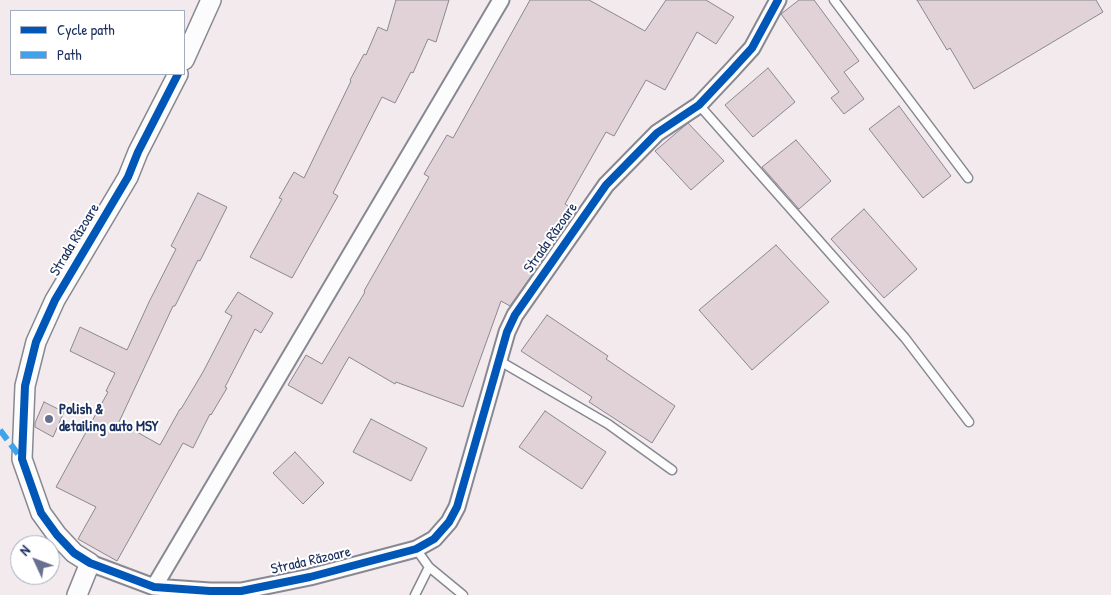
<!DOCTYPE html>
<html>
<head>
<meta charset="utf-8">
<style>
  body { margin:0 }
  #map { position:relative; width:1111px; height:595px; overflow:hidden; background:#f3eaed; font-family:"Patrick Hand",sans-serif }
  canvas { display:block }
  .legend { position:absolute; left:10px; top:10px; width:175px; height:65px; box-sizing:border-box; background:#fff; border:1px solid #a4acbf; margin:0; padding:6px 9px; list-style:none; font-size:15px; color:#1b2f5e }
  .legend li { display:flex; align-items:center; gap:10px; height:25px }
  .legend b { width:25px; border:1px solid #a4acbf }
  .north { position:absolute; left:10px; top:535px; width:50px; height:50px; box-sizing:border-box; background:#fff; border:1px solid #a4acbf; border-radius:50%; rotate:313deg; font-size:14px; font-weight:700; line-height:20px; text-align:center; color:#1b2f5e }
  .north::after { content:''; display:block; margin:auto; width:18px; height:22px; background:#677090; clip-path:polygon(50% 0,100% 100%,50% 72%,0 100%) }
</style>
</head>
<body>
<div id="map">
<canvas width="1111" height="595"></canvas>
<ul class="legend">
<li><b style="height:6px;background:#0057b8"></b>Cycle path</li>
<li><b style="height:6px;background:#3da3ed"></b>Path</li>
</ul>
<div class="north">N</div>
</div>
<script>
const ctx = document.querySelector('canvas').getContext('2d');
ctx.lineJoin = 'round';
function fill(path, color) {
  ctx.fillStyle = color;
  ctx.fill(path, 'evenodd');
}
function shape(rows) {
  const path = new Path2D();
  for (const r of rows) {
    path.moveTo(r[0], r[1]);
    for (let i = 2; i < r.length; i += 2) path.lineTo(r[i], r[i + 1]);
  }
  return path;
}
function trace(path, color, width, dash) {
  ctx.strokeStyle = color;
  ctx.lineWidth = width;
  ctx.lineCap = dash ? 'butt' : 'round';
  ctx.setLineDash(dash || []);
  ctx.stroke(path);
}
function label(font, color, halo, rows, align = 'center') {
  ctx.font = font + ' "Patrick Hand",sans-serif';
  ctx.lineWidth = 4;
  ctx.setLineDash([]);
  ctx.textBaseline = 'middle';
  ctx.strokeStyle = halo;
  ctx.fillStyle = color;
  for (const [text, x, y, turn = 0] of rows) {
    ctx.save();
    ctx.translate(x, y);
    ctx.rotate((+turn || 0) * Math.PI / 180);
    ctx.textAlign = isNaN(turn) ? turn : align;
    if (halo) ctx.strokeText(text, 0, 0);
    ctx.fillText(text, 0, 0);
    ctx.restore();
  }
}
const building = shape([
  [396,0,449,0,436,42,428,39,413,73,411,72,395,103,382,97,333,193,338,196,292,278,250,257,282,199,279,198,294,172,304,178,351,81,350,80,364,54,366,55,378,27,387,31,396,0],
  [530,0,589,0,645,31,666,0,706,0,734,17,716,44,697,32,665,90,646,80,614,136,606,132,565,204,568,206,536,261,538,262,532,275,510,306,501,301,463,407,396,382,395,384,349,357,322,404,288,385,306,355,322,364,365,292,364,291,429,177,424,174,447,135,453,138,530,0],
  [799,0,814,0,859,61,844,72,864,99,844,114,831,98,839,92,781,14,799,0],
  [917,0,1096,0,1103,12,974,89,950,48,947,50,917,0],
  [768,68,795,102,753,137,725,105,768,68],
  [899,106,951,176,923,198,869,129,899,106],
  [688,123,724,161,691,190,655,151,688,123],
  [796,140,831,181,799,209,762,167,796,140],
  [198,193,227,207,200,261,198,260,175,306,173,306,119,422,160,445,180,409,181,409,203,372,232,316,225,312,238,292,273,313,261,333,255,329,225,387,227,388,211,415,210,414,193,448,183,443,117,561,78,539,96,507,56,487,108,392,106,391,115,373,70,351,80,327,127,350,149,302,176,249,171,246,198,193],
  [864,209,917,269,884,298,831,239,864,209],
  [776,245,829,302,752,370,699,310,776,245],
  [547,315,608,356,606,359,675,406,652,443,589,402,592,397,521,351,547,315],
  [44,402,64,412,53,437,35,427,35,423,44,402],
  [545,411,606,452,582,489,519,447,545,411],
  [371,419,427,448,411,481,353,452,371,419],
  [295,452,324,483,303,504,273,473,295,452]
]);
fill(building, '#e1d2d7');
trace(building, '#888892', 1);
const service = shape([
  [834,0,968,178],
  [699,105,905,338,969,422],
  [498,360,608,424,672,470],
  [416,549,429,567,463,595],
  [415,595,429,567]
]);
const minor = shape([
  [90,563,154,587,210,591,241,591,310,577,416,549,434,539,449,522,457,507,507,332,515,315,606,185,657,133,699,105,731,71,752,48,778,0],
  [154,587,501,0]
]);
const tertiary = shape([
  [184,60,211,0],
  [77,595,90,563,74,553,57,535,41,513,22,459,25,386,36,342,55,300,128,177,138,152,178,74]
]);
trace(service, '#888892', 11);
trace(minor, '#888892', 19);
trace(tertiary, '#888892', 22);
trace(service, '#fdfcfc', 8);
trace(minor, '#fdfcfc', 15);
trace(tertiary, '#fdfcfc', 19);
trace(shape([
  [0,430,21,458]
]), '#3da3ed', 6, [12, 6]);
trace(shape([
  [178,74,138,152,128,177,55,300,36,342,25,386,22,459,41,513,57,535,74,553,90,563,154,587,210,591,241,591,310,577,416,549,434,539,449,522,457,507,507,332,515,315,606,185,657,133,699,105,731,71,752,48,778,0]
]), '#0057b8', 8);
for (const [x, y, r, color] of [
  [49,419,5,"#677090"]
]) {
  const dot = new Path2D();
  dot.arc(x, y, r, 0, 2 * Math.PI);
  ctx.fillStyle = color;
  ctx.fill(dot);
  trace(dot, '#fff', 2);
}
label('15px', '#1b2f5e', '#fff', [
  ["Strada Răzoare",551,238,-55],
  ["Strada Răzoare",75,240,-59],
  ["Strada Răzoare",311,561,-13]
]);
label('bold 15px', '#1b2f5e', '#fff', [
  ["Polish &",59,410],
  ["detailing auto MSY",59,427]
], 'left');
</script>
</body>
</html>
